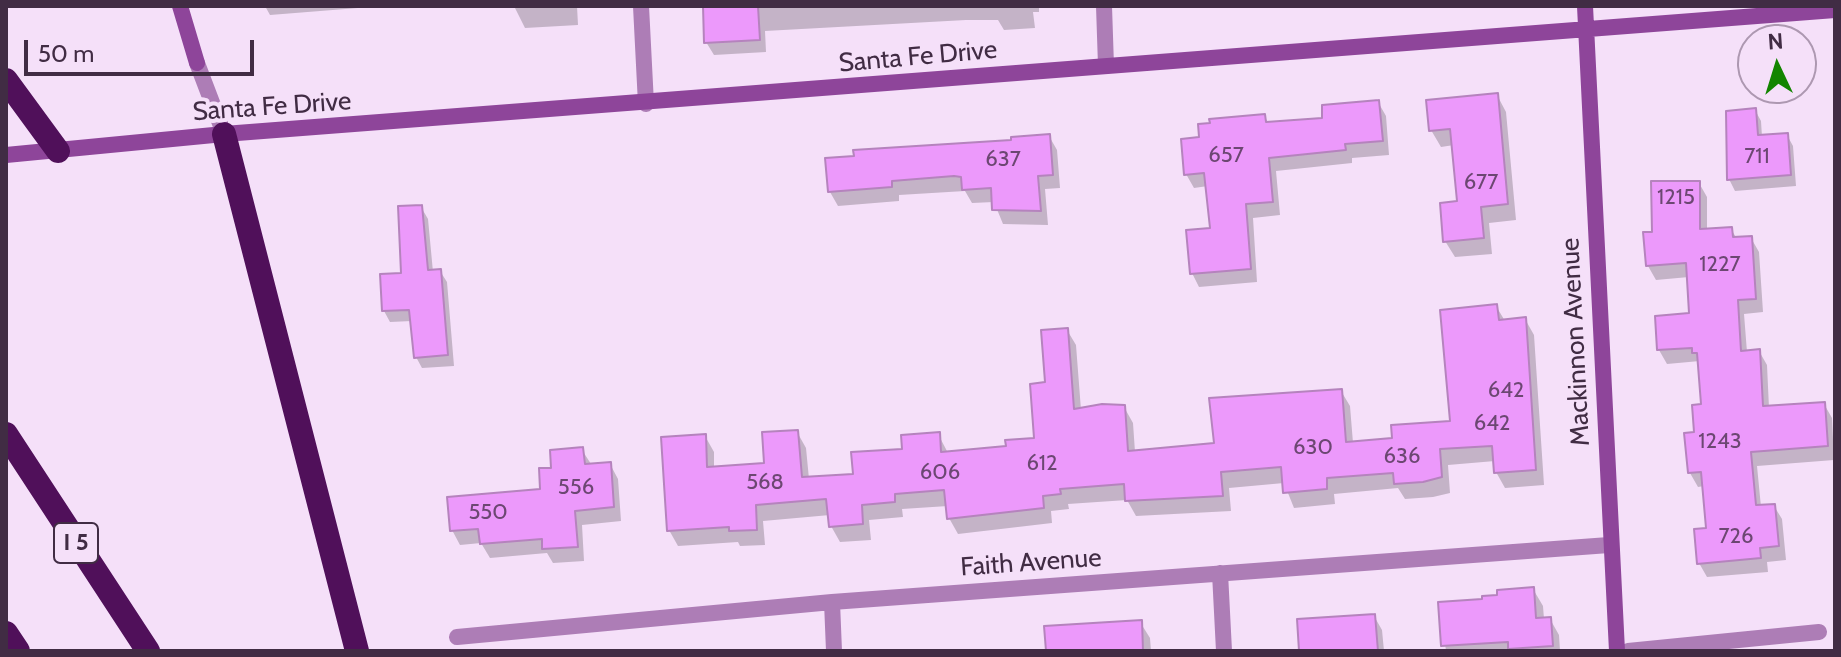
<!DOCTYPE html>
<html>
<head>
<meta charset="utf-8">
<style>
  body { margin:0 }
  #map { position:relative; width:1841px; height:657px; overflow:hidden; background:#f5e0f9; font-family:Cabin,sans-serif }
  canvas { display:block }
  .frame { position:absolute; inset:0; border:8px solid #412c44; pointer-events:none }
  .north { position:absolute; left:1737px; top:24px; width:80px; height:80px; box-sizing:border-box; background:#f5e0f9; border:2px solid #ad98b1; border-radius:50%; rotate:356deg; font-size:22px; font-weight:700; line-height:32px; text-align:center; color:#412c44 }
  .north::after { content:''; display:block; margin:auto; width:28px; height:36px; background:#138500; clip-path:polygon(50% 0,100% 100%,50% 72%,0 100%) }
  .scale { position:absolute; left:24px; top:40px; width:230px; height:36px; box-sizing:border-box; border:4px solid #412c44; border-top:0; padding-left:10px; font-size:24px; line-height:28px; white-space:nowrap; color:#412c44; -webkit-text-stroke:6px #f5e0f9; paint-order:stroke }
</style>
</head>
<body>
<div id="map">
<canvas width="1841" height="657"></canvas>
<div class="frame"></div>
<div class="north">N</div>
<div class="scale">50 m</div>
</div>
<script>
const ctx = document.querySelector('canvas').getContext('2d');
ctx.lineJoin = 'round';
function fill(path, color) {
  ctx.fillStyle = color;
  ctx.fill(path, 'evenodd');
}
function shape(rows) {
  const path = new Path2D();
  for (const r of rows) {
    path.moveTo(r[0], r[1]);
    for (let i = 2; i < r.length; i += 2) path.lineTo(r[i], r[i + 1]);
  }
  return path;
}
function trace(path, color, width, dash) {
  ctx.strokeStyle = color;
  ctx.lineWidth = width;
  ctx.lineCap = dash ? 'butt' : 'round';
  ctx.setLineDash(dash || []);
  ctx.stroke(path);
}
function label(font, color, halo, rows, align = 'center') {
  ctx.font = font + ' Cabin,sans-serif';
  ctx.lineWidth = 8;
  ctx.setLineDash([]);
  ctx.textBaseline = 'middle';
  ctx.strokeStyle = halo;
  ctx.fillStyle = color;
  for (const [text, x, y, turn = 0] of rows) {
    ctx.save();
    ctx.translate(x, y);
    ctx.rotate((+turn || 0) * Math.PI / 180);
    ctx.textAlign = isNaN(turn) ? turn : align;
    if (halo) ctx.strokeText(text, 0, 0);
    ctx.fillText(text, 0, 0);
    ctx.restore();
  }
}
fill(shape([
  [265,6,383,6,270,15],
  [514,6,577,6,578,25,525,28],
  [705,6,1039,6,1039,12,1033,12,1035,28,1004,30,998,20,966,20,765,31,766,52,714,55,706,42],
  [1497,95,1506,112,1516,220,1489,223,1492,254,1455,257,1445,241,1459,203,1454,145,1441,147,1431,130],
  [1378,102,1386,116,1389,155,1352,158,1352,163,1276,171,1280,215,1253,218,1257,282,1199,287,1192,273,1212,230,1208,186,1194,188,1186,174,1201,139,1264,116,1269,124,1325,120],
  [1755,110,1761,121,1762,137,1787,135,1793,146,1796,186,1735,191,1729,179],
  [1049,136,1057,150,1060,188,1045,189,1048,225,1003,224,994,202,972,203,965,191,899,195,899,201,838,206,830,192,1013,142],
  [1699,183,1707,197,1707,231,1731,229,1737,239,1751,238,1759,252,1763,312,1744,314,1747,352,1759,351,1767,365,1769,408,1824,404,1832,418,1834,460,1757,466,1761,507,1774,506,1782,519,1786,560,1767,562,1768,572,1707,577,1699,563,1708,530,1704,486,1698,487,1690,473,1703,406,1700,361,1667,364,1659,350,1692,315,1689,277,1656,280,1648,266,1654,234],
  [421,207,428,219,433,272,440,271,447,282,454,366,422,368,416,357,412,321,390,322,384,311,403,275],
  [1496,306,1505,321,1525,319,1534,335,1544,485,1505,488,1496,472,1495,461,1448,465,1450,493,1433,497,1405,499,1398,488,1334,494,1335,504,1294,508,1284,483,1229,488,1231,511,1136,516,1127,500,1068,504,1069,509,1051,511,1052,523,958,534,949,518,948,506,902,509,903,517,869,520,871,540,840,542,831,526,830,515,763,521,765,545,740,546,738,542,678,546,669,530,705,436,714,452,714,468,766,465,797,432,806,448,809,479,855,475,938,434,948,453,1008,447,1036,440,1048,384,1067,330,1076,345,1081,410,1124,407,1133,423,1135,452,1216,445,1341,391,1350,406,1353,443,1394,440,1453,423],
  [582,450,591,464,610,464,618,479,621,521,582,525,584,561,553,563,547,553,490,558,481,543,460,545,452,530,542,491,553,469],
  [1533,589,1543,606,1544,619,1550,619,1559,635,1560,651,1446,651,1440,604,1484,601],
  [1374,616,1382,630,1384,651,1301,651],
  [1140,622,1150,638,1151,651,1048,651]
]), '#0003');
const building = shape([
  [703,6,758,6,760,40,704,43,703,6],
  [1498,93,1508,204,1481,207,1484,238,1443,242,1440,203,1457,201,1450,129,1429,131,1426,100,1498,93],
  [1379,100,1383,141,1345,144,1346,150,1269,158,1273,202,1246,204,1251,269,1190,274,1186,230,1210,228,1204,173,1184,175,1181,139,1199,137,1198,124,1210,123,1209,119,1265,114,1266,122,1322,118,1322,105,1379,100],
  [1756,108,1758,135,1788,133,1791,175,1727,180,1726,111,1756,108],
  [1050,134,1053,175,1038,176,1041,211,992,210,991,188,962,190,961,177,954,176,892,181,892,187,828,192,825,158,854,156,853,150,1011,140,1011,137,1050,134],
  [1651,181,1700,181,1700,229,1732,227,1733,237,1752,236,1756,299,1738,300,1741,351,1760,349,1763,406,1825,402,1828,446,1751,452,1756,505,1775,504,1779,546,1760,548,1761,558,1697,564,1694,529,1706,528,1701,472,1688,473,1684,433,1694,432,1692,405,1701,404,1697,353,1692,353,1692,348,1657,350,1655,316,1689,313,1686,263,1646,266,1643,232,1652,232,1651,181],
  [422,205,428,270,441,269,448,355,414,358,409,310,382,311,380,274,401,273,398,206,422,205],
  [1497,304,1499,320,1526,317,1536,470,1494,473,1492,446,1440,449,1442,477,1423,482,1394,484,1393,473,1327,478,1327,489,1283,493,1281,467,1221,472,1223,496,1125,501,1124,484,1060,489,1061,494,1043,496,1044,508,947,519,944,490,895,494,895,502,862,505,863,524,829,527,826,499,756,505,757,530,729,531,729,527,667,531,661,437,706,434,707,467,764,463,762,432,798,430,802,477,853,474,851,452,902,449,901,435,940,432,941,452,1006,446,1005,440,1034,438,1030,384,1045,382,1041,330,1068,328,1074,409,1102,404,1125,405,1128,451,1214,443,1209,398,1342,389,1346,442,1392,438,1391,425,1450,421,1440,310,1497,304],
  [583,447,585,464,611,462,614,507,575,511,578,547,542,549,542,539,480,544,478,529,450,531,447,497,540,489,539,468,551,468,550,450,583,447],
  [1534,587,1536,618,1551,617,1553,646,1508,649,1508,642,1441,646,1438,602,1482,599,1482,596,1497,595,1497,590,1534,587],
  [1375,614,1378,651,1299,651,1297,619,1375,614],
  [1142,620,1143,651,1046,651,1044,626,1142,620]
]);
fill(building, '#ec99fb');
trace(building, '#b583bd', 2);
trace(shape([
  [641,6,646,104],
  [1104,6,1106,66],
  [197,63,224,134],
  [1220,573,1224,651],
  [832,602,834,651],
  [457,637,832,602,1609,545],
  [1628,651,1819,632]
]), '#ad7db6', 16);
trace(shape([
  [180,6,197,63],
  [1585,6,1617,651],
  [6,155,224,134,1835,10]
]), '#8e459a', 16);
trace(shape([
  [6,80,58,151],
  [224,134,357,651],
  [6,434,148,651],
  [6,633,18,651]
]), '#50105a', 24);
label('22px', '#6c4772', null, [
  ["657",1226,156],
  ["711",1757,157],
  ["637",1003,160],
  ["677",1481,183],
  ["1215",1676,198],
  ["1227",1720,265],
  ["642",1506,391],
  ["642",1492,424],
  ["1243",1720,442],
  ["630",1313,448],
  ["636",1402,457],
  ["612",1042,464],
  ["606",940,473],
  ["568",765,483],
  ["556",576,488],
  ["550",488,513],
  ["726",1736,537]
]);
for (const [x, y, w] of [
  [76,543,44]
]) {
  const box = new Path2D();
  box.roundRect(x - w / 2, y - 20, w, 40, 6);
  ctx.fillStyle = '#f5e0f9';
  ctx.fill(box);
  trace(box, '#412c44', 2);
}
label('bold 24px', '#412c44', null, [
  ["I 5",76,543]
]);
label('26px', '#412c44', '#f5e0f9', [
  ["Santa Fe Drive",918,57,-5],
  ["Santa Fe Drive",272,107,-4],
  ["Mackinnon Avenue",1576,342,-93],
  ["Faith Avenue",1031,563,-4]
]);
</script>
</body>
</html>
